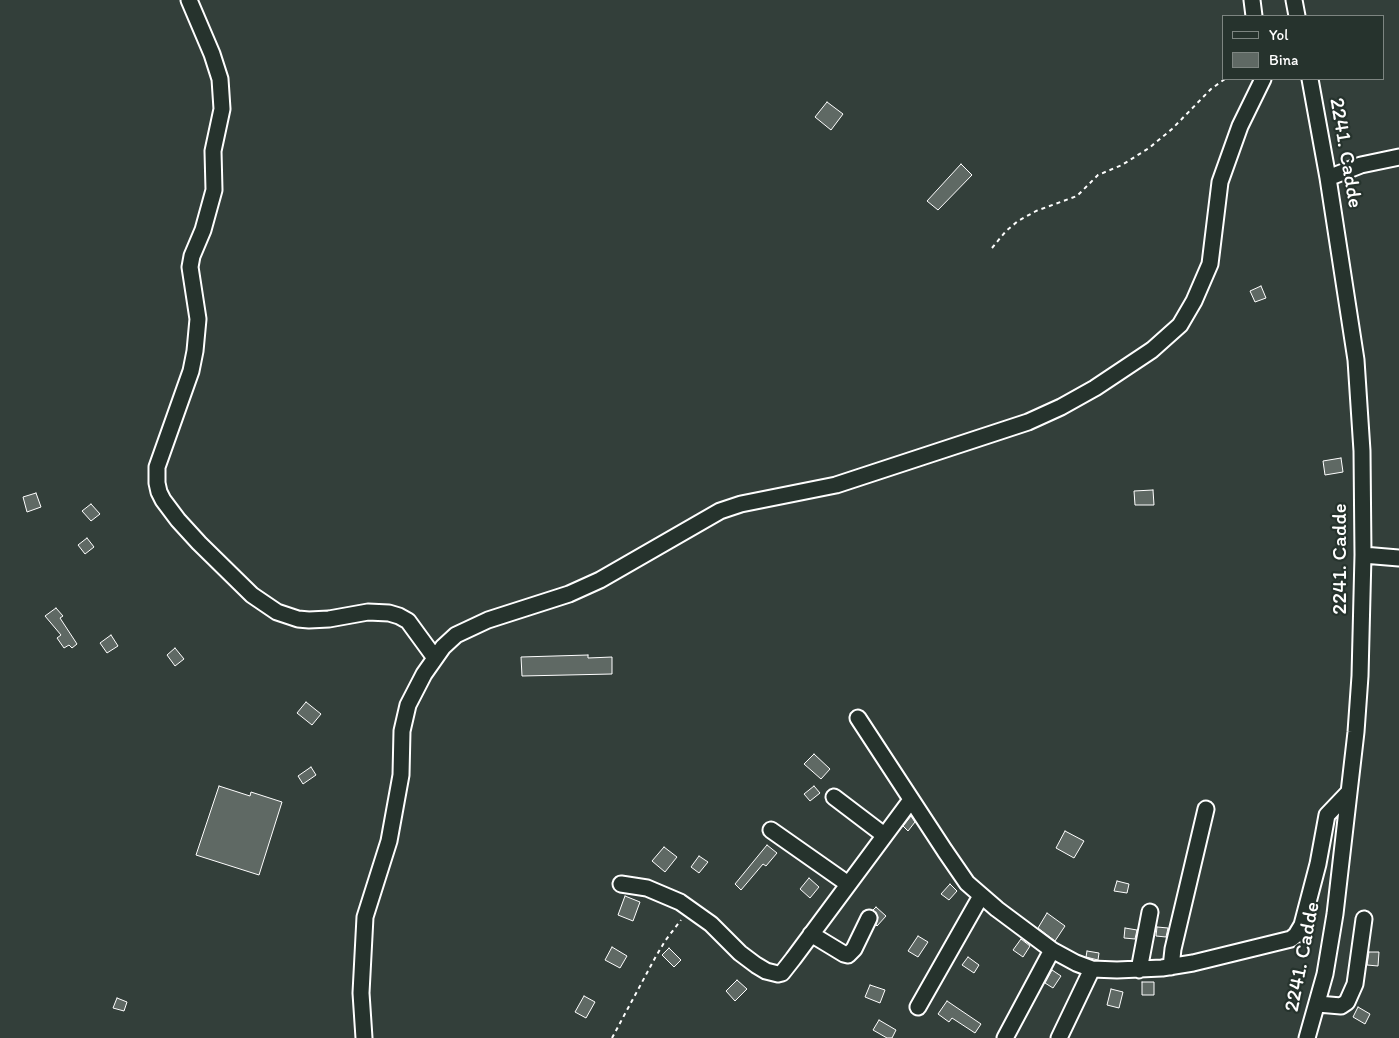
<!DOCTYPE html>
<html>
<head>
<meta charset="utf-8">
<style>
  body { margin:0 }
  #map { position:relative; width:1399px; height:1038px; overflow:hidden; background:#333f3a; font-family:Itim,sans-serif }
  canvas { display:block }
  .legend { position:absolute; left:1222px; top:15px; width:162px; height:65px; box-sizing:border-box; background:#26332d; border:1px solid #7d8581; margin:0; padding:6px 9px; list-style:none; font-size:15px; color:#fff }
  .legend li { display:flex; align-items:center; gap:10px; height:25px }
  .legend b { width:25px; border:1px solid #7d8581 }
</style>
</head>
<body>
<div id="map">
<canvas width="1399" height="1038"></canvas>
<ul class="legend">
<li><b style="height:6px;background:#26332d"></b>Yol</li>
<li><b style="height:14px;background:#5f6964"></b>Bina</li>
</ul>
</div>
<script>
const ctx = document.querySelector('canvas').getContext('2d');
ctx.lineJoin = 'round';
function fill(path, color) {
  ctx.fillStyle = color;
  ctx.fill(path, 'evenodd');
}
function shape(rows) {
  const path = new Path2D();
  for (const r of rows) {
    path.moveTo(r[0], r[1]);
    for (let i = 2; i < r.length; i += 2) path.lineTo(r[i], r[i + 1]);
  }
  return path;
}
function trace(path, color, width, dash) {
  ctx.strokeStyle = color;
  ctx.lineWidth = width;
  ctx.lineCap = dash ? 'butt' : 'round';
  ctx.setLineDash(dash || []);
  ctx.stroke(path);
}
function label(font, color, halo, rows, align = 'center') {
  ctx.font = font + ' Itim,sans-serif';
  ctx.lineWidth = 4.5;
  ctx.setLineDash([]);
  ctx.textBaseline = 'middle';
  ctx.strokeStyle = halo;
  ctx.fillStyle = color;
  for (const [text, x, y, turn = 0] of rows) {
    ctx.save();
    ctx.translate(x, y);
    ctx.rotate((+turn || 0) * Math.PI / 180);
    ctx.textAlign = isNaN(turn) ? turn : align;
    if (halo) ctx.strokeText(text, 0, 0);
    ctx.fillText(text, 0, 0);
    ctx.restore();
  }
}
const building = shape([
  [827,102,843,114,831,130,815,117,827,102],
  [961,164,972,175,938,210,927,201,961,164],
  [1261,286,1266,298,1255,302,1250,291,1261,286],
  [1341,458,1343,472,1325,475,1323,461,1341,458],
  [1153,490,1154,505,1135,505,1134,491,1153,490],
  [36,493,41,507,27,512,23,497,36,493],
  [91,504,100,514,91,521,82,511,91,504],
  [87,538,94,547,85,554,78,545,87,538],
  [56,608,63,616,60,618,77,644,72,648,69,645,64,648,57,638,61,635,45,616,56,608],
  [111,635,118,646,107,653,100,643,111,635],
  [175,648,184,659,175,666,167,655,175,648],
  [588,655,588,658,612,657,612,674,522,676,521,657,588,655],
  [306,702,321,714,312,725,297,713,306,702],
  [814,754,830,769,821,779,804,764,814,754],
  [311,767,316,775,303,784,298,776,311,767],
  [219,786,250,796,251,792,282,802,259,875,196,855,219,786],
  [814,786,820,793,810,801,804,794,814,786],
  [911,816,915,822,908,831,903,826,911,816],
  [1065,831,1084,841,1074,858,1056,848,1065,831],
  [767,845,777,853,766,866,763,864,741,890,735,884,767,845],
  [664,847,677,857,665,872,652,861,664,847],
  [699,856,708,862,699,873,691,867,699,856],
  [809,878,819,887,810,898,800,889,809,878],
  [1117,881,1129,884,1127,893,1114,891,1117,881],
  [950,884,957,891,949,900,941,894,950,884],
  [625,896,640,902,633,921,618,915,625,896],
  [876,907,886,916,877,926,876,925,878,917,873,910,876,907],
  [1047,913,1065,926,1055,941,1038,928,1047,913],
  [1157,927,1168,928,1166,937,1156,936,1157,927],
  [1125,928,1137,930,1135,939,1124,938,1125,928],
  [918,936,928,942,918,957,908,951,918,936],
  [1021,939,1030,946,1023,957,1013,950,1021,939],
  [612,947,627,956,620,968,605,960,612,947],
  [669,948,681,960,674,967,662,955,669,948],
  [1087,951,1099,953,1098,960,1086,957,1087,951],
  [1369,952,1379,952,1378,966,1367,965,1369,952],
  [968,957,979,965,974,973,962,965,968,957],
  [1052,970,1061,976,1053,988,1045,983,1052,970],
  [737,980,747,989,735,1001,726,991,737,980],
  [1142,982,1154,982,1154,995,1142,995,1142,982],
  [870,985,885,990,880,1003,865,997,870,985],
  [1111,989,1123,992,1119,1008,1107,1005,1111,989],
  [584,996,595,1002,586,1018,575,1012,584,996],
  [117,998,127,1002,124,1011,113,1008,117,998],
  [947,1001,981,1024,975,1033,952,1018,949,1022,938,1014,947,1001],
  [1358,1007,1370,1014,1365,1024,1353,1017,1358,1007],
  [879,1020,896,1030,892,1038,887,1038,873,1030,879,1020]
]);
fill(building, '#5f6964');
trace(building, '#fff', 1);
const minor = shape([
  [189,0,212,54,220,79,222,109,213,151,214,190,203,230,192,256,190,267,198,319,195,351,191,371,157,467,157,483,159,492,163,500,178,520,199,543,252,595,277,612,298,619,309,620,329,619,368,612,389,613,399,616,408,621,435,658],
  [1252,0,1254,16],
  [1294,0,1297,16],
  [1328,178,1361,165,1399,157],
  [1363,555,1399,558],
  [858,718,945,851,967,883,997,909,1052,950,1076,963,1092,969,1117,970,1162,968,1193,963,1291,939,1296,935,1302,925,1318,864,1327,815,1348,793],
  [834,797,884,835],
  [771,830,848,884],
  [621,884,647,888,680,902,711,924,740,953,756,965,766,971,778,974,782,973,793,959,911,800],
  [811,934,844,954,848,955,854,949,869,918],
  [1171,967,1173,949,1206,809],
  [1139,970,1150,912],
  [1318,1004,1341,1006,1347,1002,1355,984,1364,919],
  [918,1007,981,896],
  [364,1038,361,993,365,917,389,841,401,775,402,731,408,705,424,674,443,647,456,635,488,620,569,594,600,580,720,511,741,504,836,485,1028,422,1061,407,1095,388,1152,350,1180,325,1194,301,1210,264,1220,182,1240,126,1263,79],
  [1005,1038,1052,950],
  [1059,1038,1092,969],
  [1307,1038,1325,974,1335,914,1356,732,1360,676,1363,555,1362,451,1356,360,1328,178,1310,79]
]);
trace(minor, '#fff', 19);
trace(shape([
  [992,248,1006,231,1018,221,1036,211,1077,196,1098,175,1122,165,1149,148,1172,129,1211,89,1225,79],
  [612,1038,655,958,665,941,681,920]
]), '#fff', 2, [4, 4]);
trace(minor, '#26332d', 15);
label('21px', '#fff', '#26332d', [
  ["2241. Cadde",1345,153,80],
  ["2241. Cadde",1341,559,-90],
  ["2241. Cadde",1303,957,-79]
]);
</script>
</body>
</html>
